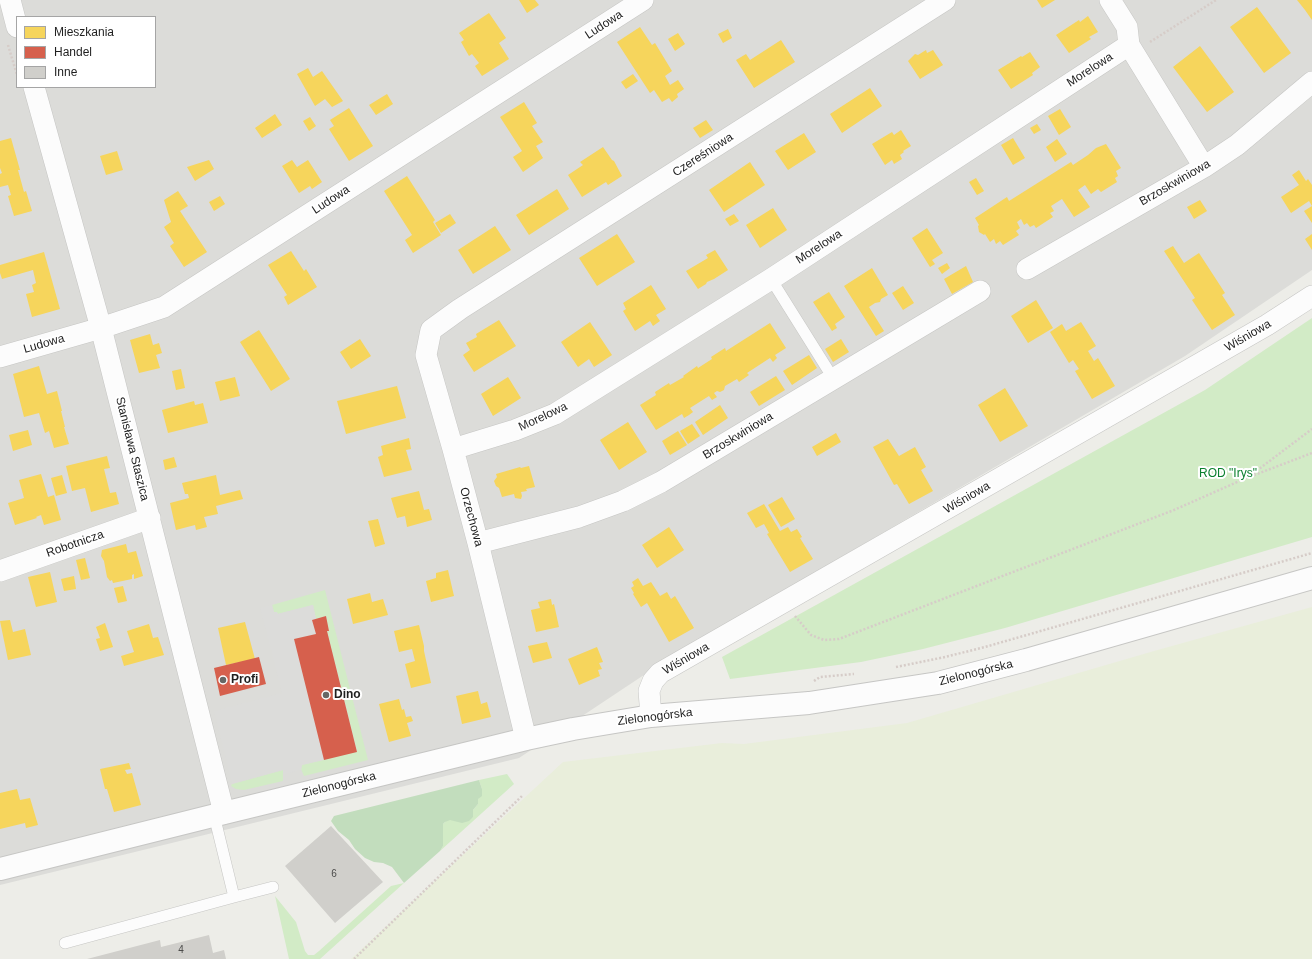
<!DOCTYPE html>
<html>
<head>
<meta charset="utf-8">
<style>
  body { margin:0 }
  #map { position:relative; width:1312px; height:959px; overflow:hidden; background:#edede8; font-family:Arial,sans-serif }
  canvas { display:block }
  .legend { position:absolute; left:16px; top:16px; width:140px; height:72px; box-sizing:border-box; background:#fff; border:1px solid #a5a5a5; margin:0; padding:5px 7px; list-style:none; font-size:12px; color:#1f1f1f }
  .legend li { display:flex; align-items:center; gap:8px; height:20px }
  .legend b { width:20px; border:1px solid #a5a5a5 }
</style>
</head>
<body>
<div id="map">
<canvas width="1312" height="959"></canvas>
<ul class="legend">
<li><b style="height:11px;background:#f6d55c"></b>Mieszkania</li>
<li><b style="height:11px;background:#d6604d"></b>Handel</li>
<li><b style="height:11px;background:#d0cfcb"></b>Inne</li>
</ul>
</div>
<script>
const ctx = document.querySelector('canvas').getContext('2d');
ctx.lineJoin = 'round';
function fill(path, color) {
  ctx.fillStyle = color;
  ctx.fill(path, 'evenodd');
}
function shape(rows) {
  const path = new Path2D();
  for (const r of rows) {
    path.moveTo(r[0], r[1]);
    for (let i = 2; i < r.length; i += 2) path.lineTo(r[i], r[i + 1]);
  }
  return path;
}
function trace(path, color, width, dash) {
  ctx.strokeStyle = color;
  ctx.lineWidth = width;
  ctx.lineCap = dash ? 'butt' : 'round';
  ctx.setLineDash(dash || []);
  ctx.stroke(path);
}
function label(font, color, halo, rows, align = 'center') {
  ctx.font = font + ' Arial,sans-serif';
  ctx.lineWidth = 4;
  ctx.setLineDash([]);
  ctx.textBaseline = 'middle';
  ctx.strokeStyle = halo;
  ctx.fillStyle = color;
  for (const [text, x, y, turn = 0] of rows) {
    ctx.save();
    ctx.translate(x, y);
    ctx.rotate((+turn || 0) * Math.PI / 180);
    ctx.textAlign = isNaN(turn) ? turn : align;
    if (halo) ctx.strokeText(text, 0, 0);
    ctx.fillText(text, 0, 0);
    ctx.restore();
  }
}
fill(shape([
  [0,0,1312,0,1312,270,1185,356,677,653,519,758,0,885],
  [17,17,155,17,155,87,17,87]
]), '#dcdcd9');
fill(shape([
  [1312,607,1312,959,351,959,563,762,722,743,744,744,907,723,1154,651]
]), '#e9eedb');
fill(shape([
  [1312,318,1312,537,1005,628,923,649,861,662,730,679,722,657,1205,390],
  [325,590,368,760,304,776,301,769,302,765,357,751,327,631,316,619,313,605,277,614,274,613,272,605],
  [283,770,283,781,244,790,236,789,231,786,232,784],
  [507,774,514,784,440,851,443,846,443,824,447,820,473,817,473,810,478,804,478,799,482,789,479,780],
  [404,883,320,959,289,959,275,896,296,922,305,951,308,955,314,955,319,951,391,886]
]), '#d2ebc6');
fill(shape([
  [479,780,482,789,482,796,478,799,478,804,473,810,473,817,469,821,462,823,450,820,445,822,443,824,443,846,440,851,404,883,392,867,383,863,374,862,365,858,355,849,349,840,338,831,331,821,334,816]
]), '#c2ddbd');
fill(shape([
  [272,605,274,612,277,612,278,614,313,605,316,619,326,616,329,631,295,639,324,760,302,765,301,770,284,774,283,770,232,784,214,711,282,693,260,608]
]), '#dcdcda');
fill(shape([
  [519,0,535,0,539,5,527,13],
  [1037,0,1055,0,1042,8],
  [1297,0,1312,0,1312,20,1305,10],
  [1257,7,1291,53,1264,73,1230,27],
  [489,13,506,38,499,43,509,59,482,76,475,66,479,63,472,54,469,56,461,42,464,40,459,33],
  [1088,16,1098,32,1089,37,1091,39,1069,53,1056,35,1079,20,1080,22],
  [640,27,652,45,655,43,672,71,665,76,670,85,678,80,684,89,677,94,678,97,672,102,669,98,662,102,654,90,650,93,617,42],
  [728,29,732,38,723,43,718,34],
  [678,33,685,44,675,51,668,39],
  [781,40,795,62,754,88,736,60,746,54,750,60],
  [1200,46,1234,92,1207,112,1173,67],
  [926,50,927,53,933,50,943,65,920,79,908,61,915,54,918,55],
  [1030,52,1040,67,1032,73,1033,75,1011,89,998,70,1021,56,1022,57],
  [308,68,313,77,322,71,343,101,332,107,325,99,315,106,297,74],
  [633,74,638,81,626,89,621,82],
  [870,88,882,106,842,133,830,114],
  [387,94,393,104,376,115,369,105],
  [524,102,537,123,532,126,543,142,536,146,543,158,523,172,513,157,522,151,500,117],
  [349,108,373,146,349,161,329,129,334,126,330,120],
  [1060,109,1071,127,1059,135,1048,116],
  [275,114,282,125,262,138,255,128],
  [310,117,316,126,309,131,303,121],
  [706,120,713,130,700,138,693,128],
  [1037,124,1041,130,1034,134,1030,128],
  [901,130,911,146,903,151,904,152,900,155,902,159,894,164,892,160,885,165,872,144,892,132,894,135],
  [804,133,816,152,788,170,775,151],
  [11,138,20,170,18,170,24,192,26,191,32,211,14,216,8,196,11,195,8,185,0,187,0,174,2,173,0,168,0,141],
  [1013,138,1025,158,1013,165,1001,145],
  [1057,139,1067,154,1055,162,1046,147],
  [1106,144,1121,168,1116,171,1118,176,1115,178,1117,182,1101,192,1098,189,1091,194,1085,185,1078,190,1090,207,1074,217,1062,199,1051,206,1054,211,1050,213,1053,217,1036,228,1034,225,1030,227,1027,223,1024,225,1021,219,1017,222,1020,228,1016,231,1019,235,1003,245,1000,241,996,244,994,239,990,242,985,234,984,235,979,232,978,226,979,225,975,218,1007,197,1009,201,1071,162,1073,165,1088,155,1096,148],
  [603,147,612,160,614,161,622,176,608,185,606,182,582,197,568,175,583,165,580,162],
  [117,151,123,170,106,175,100,156],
  [209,160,214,169,195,181,187,167],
  [292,160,297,167,308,160,322,182,312,189,310,186,299,193,282,166],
  [750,162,765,185,724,212,709,190],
  [1299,170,1306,181,1308,179,1312,185,1312,223,1304,211,1312,206,1309,201,1291,213,1281,197,1299,185,1292,175],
  [407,176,435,220,433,222,441,235,413,253,405,240,412,235,384,191],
  [976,178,984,191,977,195,969,182],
  [557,189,569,209,529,235,516,215],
  [178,191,188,206,180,211,207,252,184,267,170,246,174,243,164,227,171,222,164,200],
  [220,196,225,204,214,211,209,202],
  [1200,200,1207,211,1194,219,1187,207],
  [773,208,787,230,760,248,746,225],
  [450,214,456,223,441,233,435,223],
  [734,214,739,221,730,226,725,219],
  [495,226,511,250,473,274,458,250],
  [927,228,943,253,932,260,935,264,930,267,912,238],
  [617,234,635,262,597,286,579,258],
  [1312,234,1312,250,1305,239],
  [1173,246,1184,263,1199,253,1225,293,1222,295,1235,315,1212,330,1192,300,1195,298,1164,251],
  [715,250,728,270,714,279,707,282,706,284,698,289,686,271,708,258,706,255],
  [291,251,304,271,306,269,317,287,288,305,284,297,287,295,268,265],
  [44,252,60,309,32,317,26,294,34,292,32,285,36,283,33,270,2,279,0,273,0,265],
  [947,263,950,268,942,274,938,268],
  [966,266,973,282,952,294,944,279],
  [872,268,888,295,881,299,880,302,875,303,869,307,884,331,876,336,844,286],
  [651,285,666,309,656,315,660,321,653,326,650,321,635,331,623,311,626,309,623,303],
  [903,286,914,303,903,310,892,293],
  [829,292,845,317,835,324,837,328,832,331,813,302],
  [1036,300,1053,328,1028,343,1011,316],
  [499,320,516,346,474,372,463,355,470,350,466,343,477,337,476,334],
  [590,322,612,355,594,367,589,359,578,367,561,342],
  [1081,322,1096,346,1088,351,1094,361,1098,358,1115,386,1092,399,1075,371,1079,369,1073,360,1069,363,1050,332,1062,324,1066,331],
  [770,323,786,348,775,355,777,358,773,362,770,358,747,373,749,375,739,382,737,379,725,386,724,390,720,392,717,391,714,393,717,397,712,400,709,396,690,408,693,412,689,415,684,418,682,414,656,430,640,405,656,395,655,392,669,383,670,385,684,377,683,376,697,366,698,368,712,359,711,357,725,348,726,351],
  [259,330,290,379,271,391,240,342],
  [150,334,153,345,159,343,162,353,156,355,160,368,139,373,130,340],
  [360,339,371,356,351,369,340,352],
  [841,339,849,352,833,362,825,349],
  [809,355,817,368,792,385,783,371],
  [39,366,47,394,57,391,62,411,61,411,65,427,64,427,69,444,54,448,49,431,45,433,39,413,24,417,13,374],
  [181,369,185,388,176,390,172,371],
  [776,376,785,390,759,406,750,392],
  [235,377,240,396,220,401,215,382],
  [508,377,521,398,493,416,481,394],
  [397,386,406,418,346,434,337,401],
  [1005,388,1028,426,1000,442,978,405],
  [194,401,195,405,203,403,208,423,168,433,162,410],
  [720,405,728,418,703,435,695,422],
  [628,422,647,452,619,470,600,440],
  [692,424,700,436,688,444,680,431],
  [28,430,32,445,13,451,9,435],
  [678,431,687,445,670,455,662,441],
  [836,433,841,442,817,456,812,447],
  [409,438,411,449,406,450,412,470,384,477,378,457,383,455,381,446],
  [888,439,899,456,915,447,926,467,921,470,933,491,909,504,897,484,894,485,873,447],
  [107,456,110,468,104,469,110,493,116,492,119,504,91,512,85,488,72,491,66,466],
  [174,457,177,467,165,470,163,460],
  [529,466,535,487,526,489,527,491,521,492,522,496,521,499,515,498,514,494,502,497,499,488,496,486,494,481,497,477,496,474,520,467,521,468],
  [41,474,48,497,54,495,61,520,44,525,41,515,36,517,37,518,15,525,8,503,24,498,19,480],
  [62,475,67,493,56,496,51,478],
  [216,475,220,495,240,490,243,499,216,506,218,514,204,517,207,527,196,530,195,525,176,530,170,503,189,498,188,494,185,494,182,483],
  [419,491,424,510,429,509,432,520,407,527,405,516,397,518,391,498],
  [782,497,795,519,781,527,768,505],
  [764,504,780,531,788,527,791,532,797,529,802,537,800,538,813,559,790,572,767,534,769,533,764,524,756,528,747,513],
  [378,519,385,544,375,547,368,521],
  [669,527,684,550,657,568,642,545],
  [126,544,128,553,136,551,143,576,134,579,134,574,132,575,132,579,113,583,112,580,110,581,107,577,104,561,101,556,102,550],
  [85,558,90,578,81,580,76,560],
  [448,570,454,596,431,602,426,581,436,578,436,573],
  [50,572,57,602,36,607,28,577],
  [74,576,76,589,64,591,61,579],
  [638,578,643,586,651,582,660,596,667,592,671,599,675,596,694,628,669,642,647,603,641,607,633,594,634,593,631,588,634,586,632,582],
  [123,586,127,601,118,603,114,588],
  [370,593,372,602,383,599,388,615,353,624,347,599],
  [551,599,552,605,554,604,559,627,536,632,531,610,540,608,538,602],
  [10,620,13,632,25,629,31,655,8,660,0,621],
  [245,622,255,659,226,665,218,628],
  [105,623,113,647,100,651,96,639,100,638,96,627],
  [149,624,153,638,158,637,164,655,124,666,121,656,134,652,127,631],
  [419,625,424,646,424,651,431,683,411,688,405,664,415,661,412,649,399,652,394,631],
  [547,642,552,658,533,663,528,646],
  [597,647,603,662,599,663,602,669,598,670,600,676,579,685,568,659],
  [478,691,481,704,487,702,491,717,462,724,456,696],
  [399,699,402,710,404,709,406,717,411,716,413,721,407,723,411,736,389,742,379,704],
  [129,763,131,769,125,770,127,774,132,773,141,805,114,812,107,789,105,789,100,769],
  [17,789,20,800,30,798,38,825,26,828,25,823,0,829,0,793]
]), '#f6d55c');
fill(shape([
  [326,616,329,631,327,631,357,752,324,760,294,639,316,634,312,620],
  [259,657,266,684,220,696,214,668]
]), '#d6604d');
fill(shape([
  [331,826,383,882,335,923,285,866],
  [209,935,213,953,224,950,226,959,87,959,160,940,161,947]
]), '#d0cfcb');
const service = shape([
  [771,279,833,378],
  [234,897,273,887],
  [65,943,234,897,214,815]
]);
const minor = shape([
  [10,0,17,27],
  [1129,45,1204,167],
  [34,87,101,328,224,813],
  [1027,269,1204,167,1237,145,1312,82],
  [0,357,101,328,164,307,643,0],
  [453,449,515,430,555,414,771,279,1129,45,1127,27,1110,0],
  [478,543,579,517,623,501,661,482,980,291],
  [0,571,150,518],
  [651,716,649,691,653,681,660,673,1267,325,1312,296],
  [526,739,478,543,453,449,426,355,431,330,460,309,945,0]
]);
const tertiary = shape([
  [0,869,224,813,526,739,573,729,651,716,809,703,938,683,1026,660,1312,578]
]);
trace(service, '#c6c6c4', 12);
trace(minor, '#c6c6c4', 22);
trace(tertiary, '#c6c6c4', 24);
trace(shape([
  [1150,42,1216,0],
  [8,45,17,75],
  [1247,478,1312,429],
  [795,616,811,635,824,640,839,639,1174,510,1244,479,1312,453],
  [896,667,945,657,985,647,1312,553],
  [814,681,820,677,854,674],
  [354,959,523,795]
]), '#d6ccc8', 2.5, [2, 2]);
trace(service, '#fcfcfc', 11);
trace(minor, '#fcfcfc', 21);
trace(tertiary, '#fcfcfc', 22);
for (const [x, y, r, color] of [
  [223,680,4,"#676765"],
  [326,695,4,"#676765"]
]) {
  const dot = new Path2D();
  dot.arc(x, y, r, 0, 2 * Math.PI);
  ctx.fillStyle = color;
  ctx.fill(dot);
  trace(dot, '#fff', 1.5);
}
label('10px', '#4b4b4a', null, [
  ["6",334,874],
  ["4",181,950]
]);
label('12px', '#1f1f1f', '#fff', [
  ["Ludowa",604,25,-33],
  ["Morelowa",1090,70,-33],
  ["Czereśniowa",703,155,-33],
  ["Brzoskwiniowa",1175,183,-30],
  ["Ludowa",331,200,-33],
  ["Morelowa",819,247,-33],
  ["Wiśniowa",1248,336,-30],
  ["Ludowa",44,344,-16],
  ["Morelowa",543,417,-25],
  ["Brzoskwiniowa",738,436,-31],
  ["Stanisława Staszica",132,449,76],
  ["Wiśniowa",967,498,-30],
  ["Orzechowa",471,517,75],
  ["Robotnicza",75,544,-19],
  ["Wiśniowa",686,659,-30],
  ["Zielonogórska",976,673,-14],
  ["Zielonogórska",655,717,-7],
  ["Zielonogórska",339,785,-14]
]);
label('12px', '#0b802f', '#fff', [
  ["ROD \"Irys\"",1228,474]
]);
label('bold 12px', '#1f1f1f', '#fff', [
  ["Profi",231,680],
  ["Dino",334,695]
], 'left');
</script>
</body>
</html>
